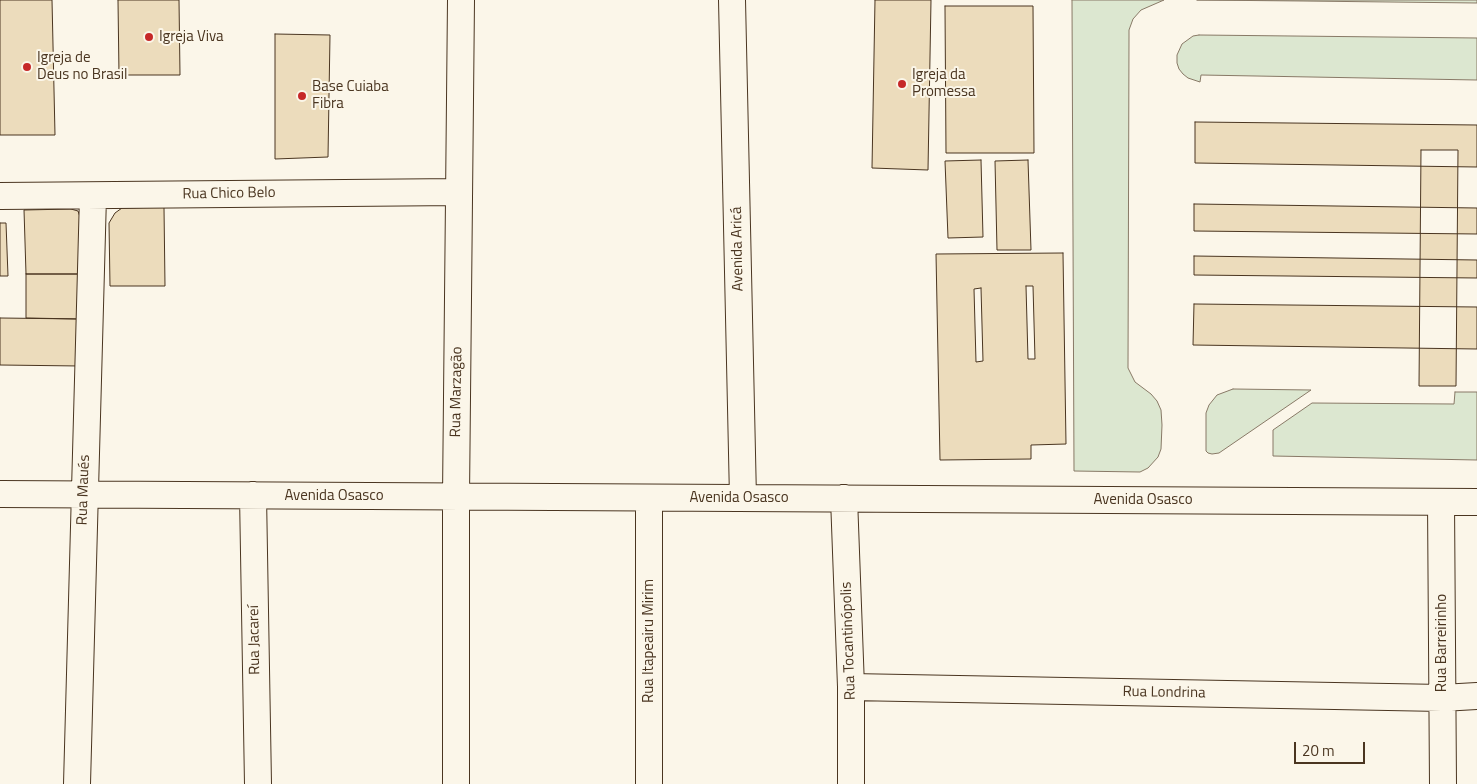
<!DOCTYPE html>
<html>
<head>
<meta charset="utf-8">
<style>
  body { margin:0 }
  #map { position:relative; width:1477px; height:784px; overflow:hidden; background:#fbf6e9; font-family:"Titillium Web",sans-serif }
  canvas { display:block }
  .scale { position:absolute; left:1294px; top:742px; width:71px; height:22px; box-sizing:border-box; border:2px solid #4a3520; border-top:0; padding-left:6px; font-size:15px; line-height:18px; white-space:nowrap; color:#4a3520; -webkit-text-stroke:4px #fbf6e9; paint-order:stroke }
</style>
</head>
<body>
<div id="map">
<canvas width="1477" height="784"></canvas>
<div class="scale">20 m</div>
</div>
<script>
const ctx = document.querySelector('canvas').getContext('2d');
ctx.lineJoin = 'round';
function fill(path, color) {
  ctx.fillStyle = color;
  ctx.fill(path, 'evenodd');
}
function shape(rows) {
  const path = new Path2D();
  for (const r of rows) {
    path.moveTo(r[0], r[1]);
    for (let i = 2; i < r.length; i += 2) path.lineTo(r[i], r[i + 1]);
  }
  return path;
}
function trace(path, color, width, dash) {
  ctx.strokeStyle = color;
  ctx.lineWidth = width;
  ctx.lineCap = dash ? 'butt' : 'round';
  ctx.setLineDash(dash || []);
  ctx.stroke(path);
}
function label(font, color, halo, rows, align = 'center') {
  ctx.font = font + ' "Titillium Web",sans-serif';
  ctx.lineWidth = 4;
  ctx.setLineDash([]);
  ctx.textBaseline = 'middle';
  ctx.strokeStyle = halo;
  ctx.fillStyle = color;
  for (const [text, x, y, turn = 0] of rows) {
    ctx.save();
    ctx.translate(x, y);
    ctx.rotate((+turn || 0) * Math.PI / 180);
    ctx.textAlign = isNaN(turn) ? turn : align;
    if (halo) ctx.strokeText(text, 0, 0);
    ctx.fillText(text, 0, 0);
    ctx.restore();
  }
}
const green = shape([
  [1072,0,1164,0,1141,10,1133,19,1129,30,1129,38,1128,368,1135,382,1151,394,1157,401,1161,410,1162,425,1161,449,1158,457,1148,468,1140,472,1074,471,1072,0],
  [1197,0,1477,0,1477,3,1303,1,1197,0],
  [1199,35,1477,38,1477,80,1201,75,1200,82,1188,78,1183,74,1179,69,1177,63,1177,55,1182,44,1193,36,1199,35],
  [1233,389,1311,390,1219,453,1212,454,1208,453,1206,451,1206,413,1209,405,1217,395,1233,389],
  [1455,392,1477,392,1477,460,1273,456,1273,430,1312,403,1454,404,1455,392]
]);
fill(green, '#dce7d0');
trace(green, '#887966', 1);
const building = shape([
  [0,0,52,0,55,135,0,135,0,0],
  [118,0,179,0,180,75,119,75,118,0],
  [875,0,931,0,928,170,872,168,875,0],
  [945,6,1033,6,1034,153,946,153,945,6],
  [275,34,330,35,328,157,275,159,275,34],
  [1195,122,1477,125,1477,167,1195,163,1195,122],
  [1421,150,1458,150,1456,386,1419,386,1421,150],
  [981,160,983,237,948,238,945,161,981,160],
  [1028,160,1031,250,997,250,995,161,1028,160],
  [1194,204,1477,208,1477,234,1194,231,1194,204],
  [164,207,165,286,110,286,109,223,115,213,122,208,164,207],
  [71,209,78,211,80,217,80,274,26,274,24,210,71,209],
  [0,223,6,223,8,276,0,276,0,223],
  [1063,253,1066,444,1031,445,1031,459,940,460,936,254,1063,253],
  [1026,286,1033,286,1035,359,1028,359,1026,286],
  [981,288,983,361,976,362,974,289,981,288],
  [1194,256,1477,260,1477,278,1194,275,1194,256],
  [26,274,80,274,80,319,26,318,26,274],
  [1194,304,1477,307,1477,349,1193,345,1194,304],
  [0,318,80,319,80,366,0,365,0,318]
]);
fill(building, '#ecdcbc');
trace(building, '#4a3520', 1);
const minor = shape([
  [732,0,743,498],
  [0,196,459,192],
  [0,494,1477,502],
  [253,495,258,784],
  [649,498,649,784],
  [844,498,851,687,851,784],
  [1441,502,1443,784],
  [851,687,1442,698,1477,696],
  [77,784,93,196],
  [456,784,456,496,461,0]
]);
trace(minor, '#4a3520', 28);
trace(minor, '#fbf6e9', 26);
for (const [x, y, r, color] of [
  [149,37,5,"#c62828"],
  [27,67,5,"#c62828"],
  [902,84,5,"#c62828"],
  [302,96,5,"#c62828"]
]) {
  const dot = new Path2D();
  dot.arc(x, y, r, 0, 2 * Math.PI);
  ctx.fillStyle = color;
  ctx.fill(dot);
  trace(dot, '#fbf6e9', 2);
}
label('15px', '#4a3520', '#fbf6e9', [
  ["Igreja Viva",159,37],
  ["Igreja de",37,58],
  ["Deus no Brasil",37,75],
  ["Igreja da",912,75],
  ["Promessa",912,92],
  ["Base Cuiaba",312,87],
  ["Fibra",312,104]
], 'left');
label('15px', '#4a3520', '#fbf6e9', [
  ["Rua Chico Belo",229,194,-1],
  ["Avenida Aricá",738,249,-91],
  ["Rua Marzagão",457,392,-89],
  ["Rua Maués",84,490,-88],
  ["Avenida Osasco",334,496],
  ["Avenida Osasco",739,498],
  ["Avenida Osasco",1143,500],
  ["Rua Jacareí",255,640,-91],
  ["Rua Itapeairu Mirim",649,641,-90],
  ["Rua Tocantinópolis",849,641,-92],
  ["Rua Barreirinho",1442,643,-90],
  ["Rua Londrina",1164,693,1]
]);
</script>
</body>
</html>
